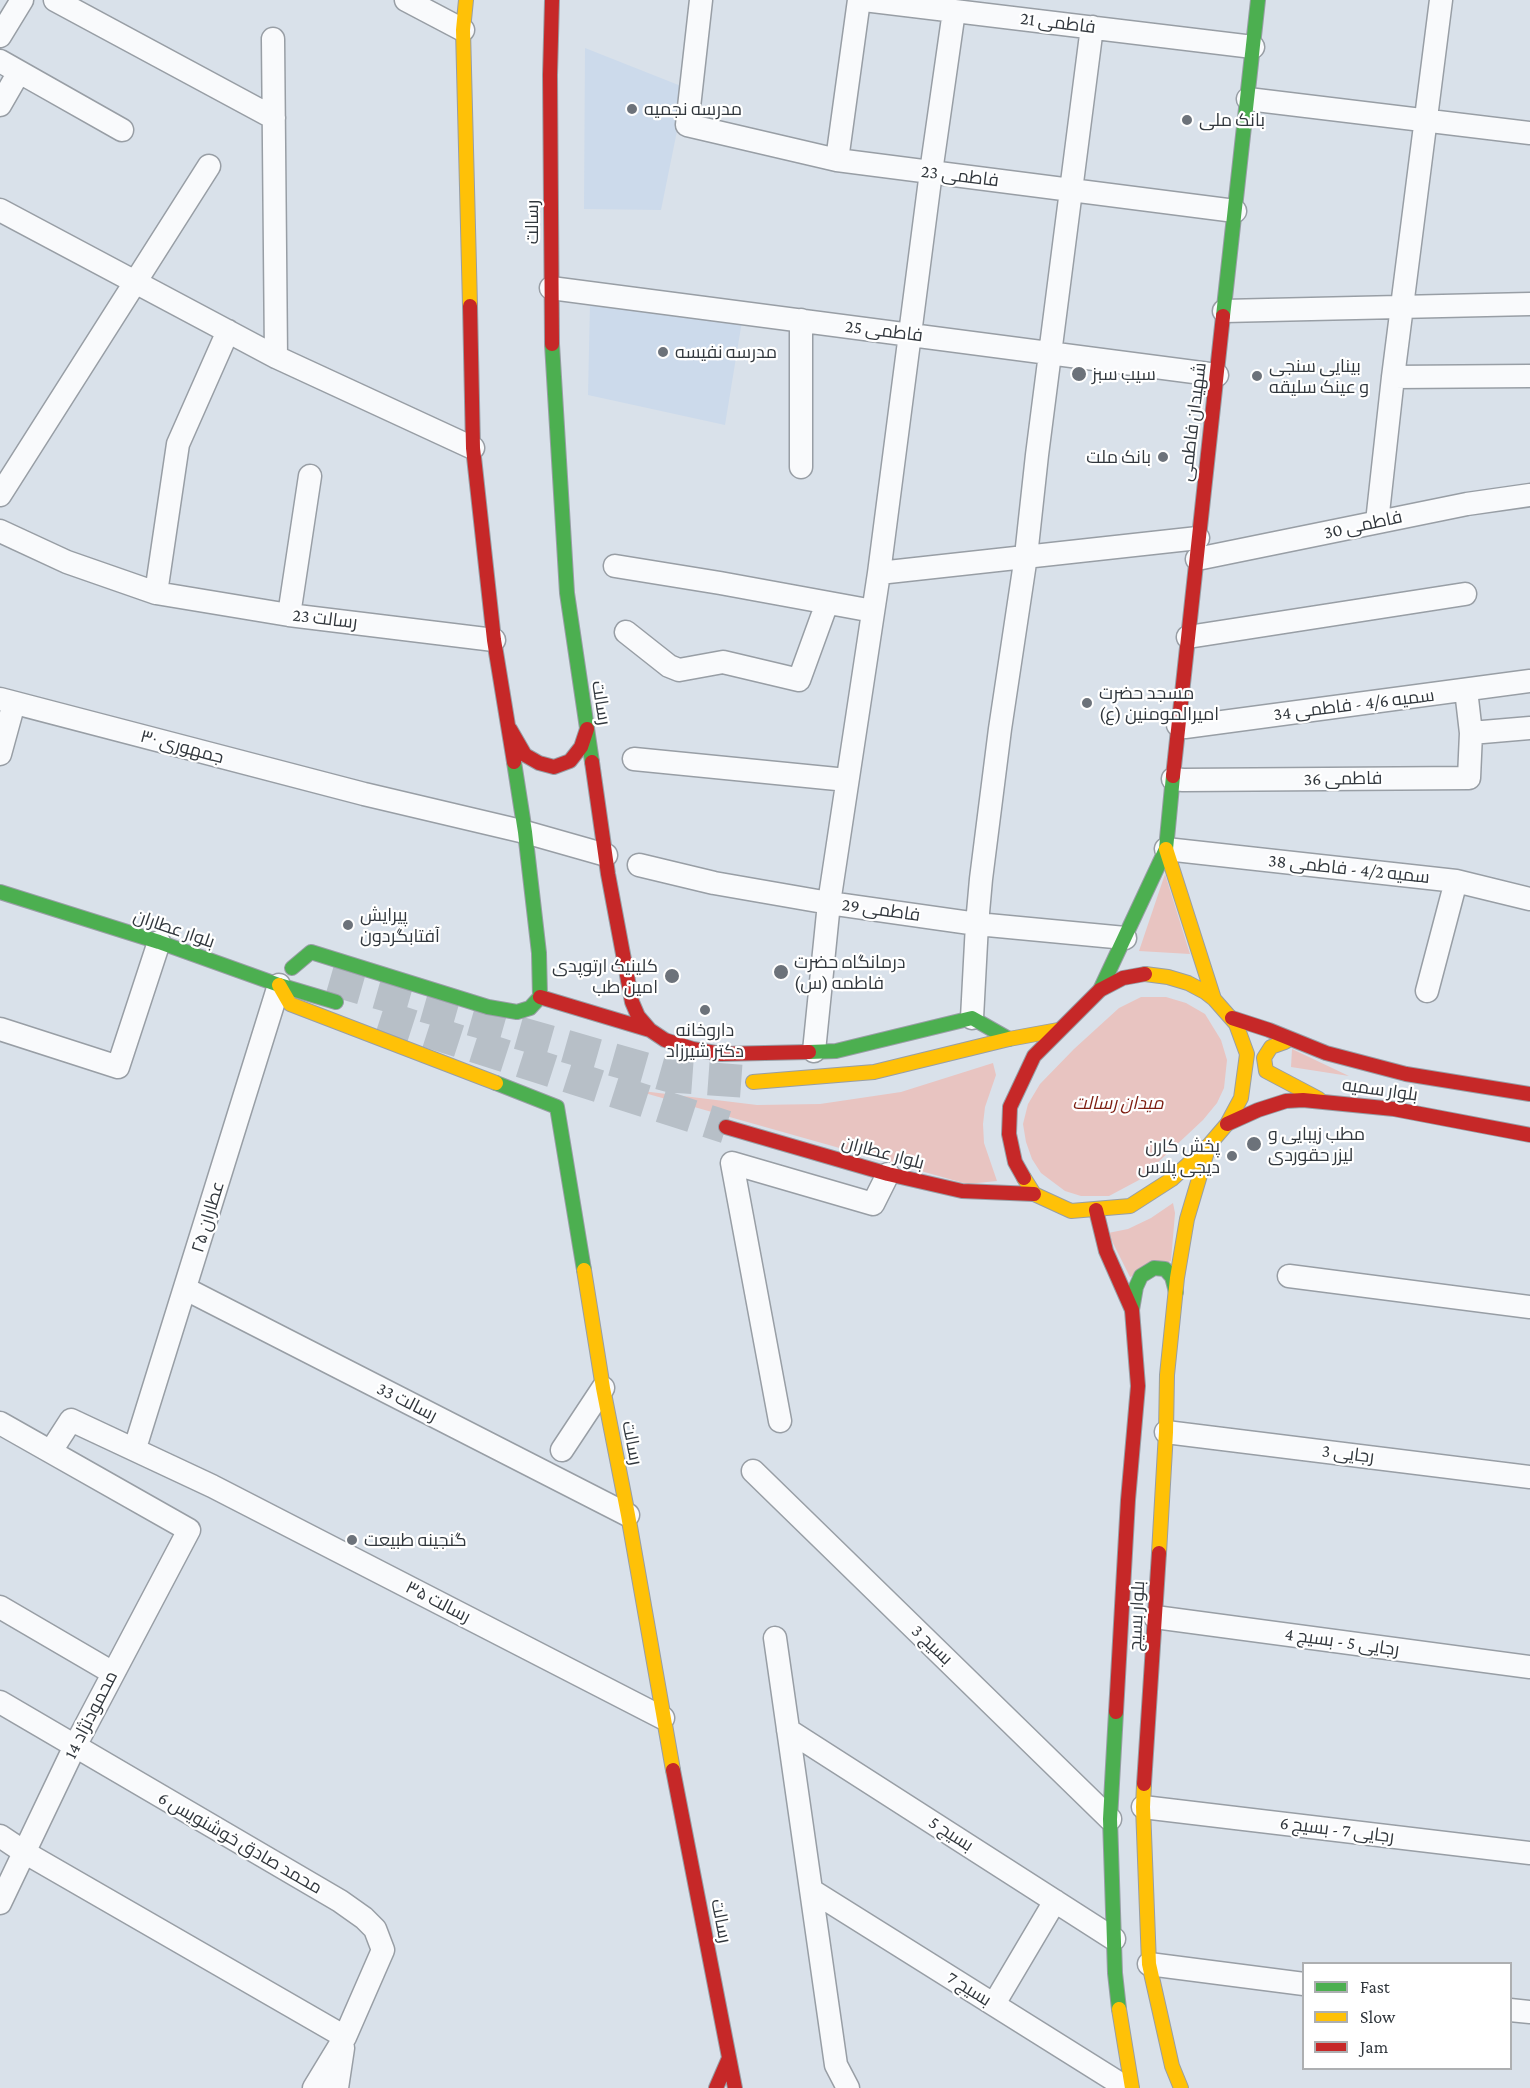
<!DOCTYPE html>
<html>
<head>
<meta charset="utf-8">
<style>
  body { margin:0 }
  #map { position:relative; width:1530px; height:2088px; overflow:hidden; background:#d9e1ea; font-family:"Crimson Pro",serif }
  canvas { display:block }
  .legend { position:absolute; left:1302px; top:1962px; width:210px; height:108px; box-sizing:border-box; background:#fff; border:2px solid #adafb1; margin:0; padding:8px 10px; list-style:none; font-size:18px; color:#31373d }
  .legend li { display:flex; align-items:center; gap:12px; height:30px }
  .legend b { width:30px; border:2px solid #adafb1 }
</style>
</head>
<body>
<div id="map">
<canvas width="1530" height="2088"></canvas>
<ul class="legend">
<li><b style="height:8px;background:#4caf50"></b>Fast</li>
<li><b style="height:8px;background:#ffc107"></b>Slow</li>
<li><b style="height:8px;background:#c62828"></b>Jam</li>
</ul>
</div>
<script>
const ctx = document.querySelector('canvas').getContext('2d');
ctx.lineJoin = 'round';
function fill(path, color) {
  ctx.fillStyle = color;
  ctx.fill(path, 'evenodd');
}
function shape(rows) {
  const path = new Path2D();
  for (const r of rows) {
    path.moveTo(r[0], r[1]);
    for (let i = 2; i < r.length; i += 2) path.lineTo(r[i], r[i + 1]);
  }
  return path;
}
function trace(path, color, width, dash) {
  ctx.strokeStyle = color;
  ctx.lineWidth = width;
  ctx.lineCap = dash ? 'butt' : 'round';
  ctx.setLineDash(dash || []);
  ctx.stroke(path);
}
function label(font, color, halo, rows, align = 'center') {
  ctx.font = font + ' "Crimson Pro",Cairo,serif';
  ctx.lineWidth = 4.5;
  ctx.setLineDash([]);
  ctx.textBaseline = 'middle';
  ctx.strokeStyle = halo;
  ctx.fillStyle = color;
  for (const [text, x, y, turn = 0] of rows) {
    ctx.save();
    ctx.translate(x, y);
    ctx.rotate((+turn || 0) * Math.PI / 180);
    ctx.textAlign = isNaN(turn) ? turn : align;
    if (halo) ctx.strokeText(text, 0, 0);
    ctx.fillText(text, 0, 0);
    ctx.restore();
  }
}
fill(shape([
  [585,48,681,86,677,131,661,210,584,209],
  [590,304,742,321,725,425,588,395]
]), '#ccdaeb');
fill(shape([
  [1165,874,1190,954,1139,951],
  [1141,997,1166,997,1186,1003,1205,1014,1221,1040,1227,1060,1224,1088,1217,1103,1203,1120,1139,1180,1109,1196,1081,1196,1065,1191,1041,1173,1032,1159,1026,1142,1023,1124,1028,1104,1040,1084,1074,1049,1119,1008],
  [1292,1049,1349,1076,1291,1067],
  [993,1063,996,1075,985,1107,983,1124,984,1143,997,1181,967,1184,634,1090,757,1105,820,1104,901,1092],
  [1173,1203,1175,1213,1171,1261,1130,1277,1108,1233,1128,1229,1151,1218]
]), '#e8c4c1');
trace(shape([
  [330,979,670,1076,753,1082],
  [381,1016,726,1127]
]), '#b7bfc7', 33, [33, 16]);
const street = shape([
  [55,0,274,118],
  [406,0,463,30],
  [701,0,687,125,837,160,1235,211],
  [864,0,1253,47],
  [0,36,22,0],
  [273,39,276,357],
  [0,61,122,130],
  [1248,99,1530,133],
  [0,105,19,72],
  [837,160,859,0],
  [0,210,276,357,473,448],
  [551,288,1217,375],
  [1224,311,1530,304],
  [801,320,801,467],
  [1393,377,1530,376],
  [0,495,209,166],
  [1377,522,1393,377,1441,0],
  [0,531,67,562,156,593,289,615,494,640],
  [1197,559,1467,504,1530,495],
  [615,566,720,583,873,611],
  [879,573,1198,538],
  [156,593,178,444,228,331],
  [289,615,310,476],
  [626,632,669,666,679,670,723,662,799,680,827,603],
  [1188,637,1465,594],
  [0,699,364,794,525,832,606,855],
  [1178,725,1185,727,1530,681],
  [1471,733,1530,728],
  [0,754,14,703],
  [634,759,847,780],
  [1173,779,1183,780,1469,778,1471,733,1466,690],
  [1166,849,1456,881,1530,899],
  [639,865,714,883,829,903,977,924,1125,938],
  [1427,991,1456,881],
  [972,1018,977,924,981,879,1000,729,1026,556,1037,455,1092,27],
  [0,1029,118,1067,159,942],
  [814,1051,829,903,879,573,931,172,954,11],
  [1289,1276,1530,1307],
  [186,1289,628,1515],
  [780,1421,732,1163,873,1204,888,1174],
  [0,1423,189,1530,75,1746,0,1903],
  [1166,1432,1530,1477],
  [135,1448,279,985],
  [562,1450,603,1388],
  [51,1451,71,1420,212,1486,663,1718],
  [753,1471,1110,1819],
  [0,1607,113,1673],
  [1155,1617,1530,1667],
  [775,1638,836,2065,848,2088],
  [0,1702,340,1901,364,1918,375,1929,383,1950,345,2037,314,2088],
  [788,1730,1114,1939],
  [1143,1807,1530,1853],
  [0,1836,24,1852,345,2037],
  [811,1890,1127,2088],
  [1149,1964,1304,1984],
  [994,2004,1055,1901],
  [1510,2010,1530,2012],
  [337,2088,343,2048]
]);
const fast = shape([
  [1223,316,1258,0],
  [552,344,567,593,592,762],
  [0,892,159,942,279,985,336,1002],
  [292,968,311,952,488,1007,517,1012,530,1008,540,997,539,953,525,832,514,762],
  [1100,990,1166,849,1173,776],
  [809,1052,836,1051,972,1018,1009,1039],
  [496,1083,557,1107,584,1270],
  [1132,1310,1136,1287,1141,1276,1154,1268,1165,1269,1172,1277,1176,1292],
  [1116,1712,1110,1819,1115,1973,1119,2009]
]);
const slow = shape([
  [466,0,463,30,470,306],
  [1166,849,1214,999],
  [279,985,290,1004,496,1083],
  [1285,1042,1271,1047,1264,1058,1266,1071,1319,1099],
  [753,1082,874,1072,1009,1039,1058,1030],
  [1024,1178,1034,1194,1071,1211,1130,1206,1172,1179,1209,1145,1227,1124,1241,1098,1247,1054,1236,1024,1214,999,1205,992,1188,983,1168,977,1145,974],
  [584,1270,603,1388,628,1515,673,1770],
  [1159,1553,1166,1432,1167,1375,1177,1278,1187,1219,1209,1145],
  [1144,1784,1143,1807,1149,1964,1172,2066,1181,2088],
  [1119,2009,1132,2088]
]);
const jam = shape([
  [552,0,550,75,552,344],
  [470,306,473,448,494,640,514,762],
  [510,729,525,755,539,763,554,767,570,761,581,747,587,729],
  [592,762,608,874,632,1002,638,1016,650,1030,665,1040,693,1049,721,1054,809,1052],
  [1173,776,1223,316],
  [540,997,650,1030],
  [1232,1018,1269,1030,1326,1053,1406,1074,1530,1094],
  [1227,1124,1258,1110,1286,1101,1303,1100,1394,1109,1530,1135],
  [726,1127,888,1174,962,1191,1034,1194],
  [1024,1178,1015,1162,1009,1134,1010,1107,1034,1056,1100,990,1123,978,1145,974],
  [1096,1210,1106,1251,1132,1310,1138,1386,1128,1500,1116,1712],
  [673,1770,735,2088],
  [1144,1784,1159,1553],
  [716,2088,729,2058]
]);
trace(street, '#989ea5', 25);
trace(fast, '#989ea5', 16);
trace(slow, '#989ea5', 16);
trace(jam, '#989ea5', 16);
trace(street, '#f9fafc', 22);
trace(fast, '#4caf50', 14);
trace(slow, '#ffc107', 14);
trace(jam, '#c62828', 14);
for (const [x, y, r, color] of [
  [632,109,6,"#6c727a"],
  [1187,120,6,"#6c727a"],
  [663,352,6,"#6c727a"],
  [1079,374,8,"#6c727a"],
  [1257,376,6,"#6c727a"],
  [1163,457,6,"#6c727a"],
  [1087,703,6,"#6c727a"],
  [348,925,6,"#6c727a"],
  [781,972,8,"#6c727a"],
  [672,976,8,"#6c727a"],
  [705,1010,6,"#6c727a"],
  [1254,1144,8,"#6c727a"],
  [1232,1156,6,"#6c727a"],
  [352,1540,6,"#6c727a"]
]) {
  const dot = new Path2D();
  dot.arc(x, y, r, 0, 2 * Math.PI);
  ctx.fillStyle = color;
  ctx.fill(dot);
  trace(dot, '#fff', 2);
}
label('18px', '#31373d', '#fff', [
  ["فاطمی 21",1058,23,7],
  ["فاطمی 23",960,176,7],
  ["رسالت",532,222,-90],
  ["فاطمی 25",884,331,7],
  ["شهیدان فاطمی",1193,422,-83],
  ["فاطمی 30",1363,525,-12],
  ["رسالت 23",325,619,7],
  ["رسالت",601,703,81],
  ["سمیه 4/6 - فاطمی 34",1354,705,-7],
  ["جمهوری ۳۰",182,747,15],
  ["فاطمی 36",1343,779,-1],
  ["سمیه 4/2 - فاطمی 38",1349,869,6],
  ["فاطمی 29",881,910,8],
  ["بلوار عطاران",174,929,19],
  ["بلوار سمیه",1380,1090,8],
  ["بلوار عطاران",883,1153,15],
  ["عطاران ۲۵",208,1217,-73],
  ["رسالت 33",407,1402,27],
  ["رسالت",632,1443,79],
  ["رجایی 3",1348,1454,7],
  ["رسالت ۳۵",438,1602,27],
  ["بلوار بسیج",1137,1616,-87],
  ["رجایی 5 - بسیج 4",1342,1642,8],
  ["بسیج 3",932,1645,44],
  ["محمودنژاد 14",91,1715,-63],
  ["رجایی 7 - بسیج 6",1337,1830,7],
  ["بسیج 5",951,1834,33],
  ["محمد صادق خوشنویس 6",240,1843,30],
  ["رسالت",721,1921,79],
  ["بسیج 7",969,1989,32]
]);
label('18px', '#31373d', '#fff', [
  ["مدرسه نجمیه",644,109],
  ["بانک ملی",1199,120],
  ["مدرسه نفیسه",675,352],
  ["بینایی سنجی",1269,366],
  ["و عینک سلیقه",1269,387],
  ["سیب سبز",1092,374],
  ["بانک ملت",1151,457,"right"],
  ["مسجد حضرت",1099,693],
  ["امیرالمومنین (ع)",1099,714],
  ["پیرایش",360,915],
  ["آفتابگردون",360,936],
  ["درمانگاه حضرت",794,962],
  ["فاطمه (س)",794,983],
  ["کلینیک ارتوپدی",658,966,"right"],
  ["امین طب",658,987,"right"],
  ["داروخانه",705,1030,"center"],
  ["دکتر شیرزاد",705,1051,"center"],
  ["مطب زیبایی و",1268,1134],
  ["لیزر حقوردی",1268,1155],
  ["پخش کارن",1220,1146,"right"],
  ["دیجی پلاس",1220,1167,"right"],
  ["گنجینه طبیعت",364,1540]
], 'left');
label('italic 18px', '#7d1d10', '#fff', [
  ["میدان رسالت",1118,1103]
]);
</script>
</body>
</html>
